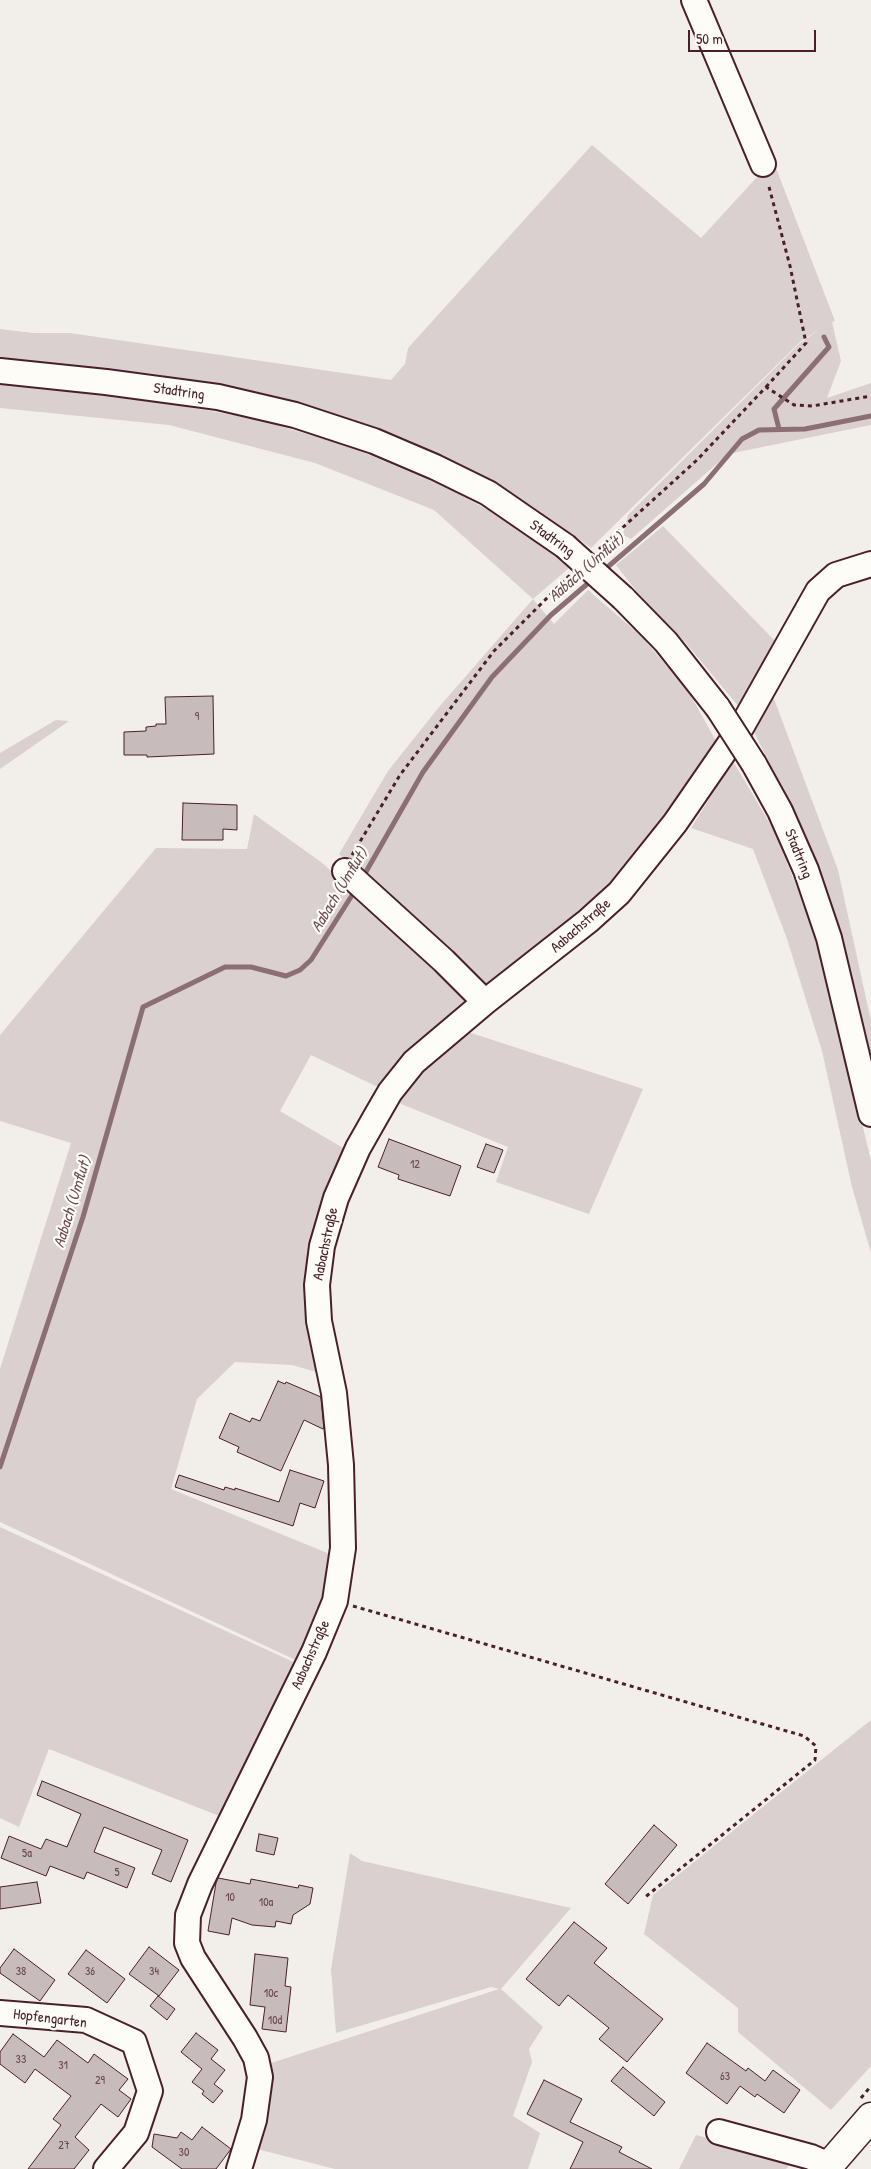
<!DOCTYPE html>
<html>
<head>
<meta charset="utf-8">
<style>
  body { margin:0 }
  #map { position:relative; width:871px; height:2169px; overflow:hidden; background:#f2efeb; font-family:"Patrick Hand",sans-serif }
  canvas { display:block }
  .scale { position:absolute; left:688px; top:30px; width:128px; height:22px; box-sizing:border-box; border:2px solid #4a1f2b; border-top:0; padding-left:6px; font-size:15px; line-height:18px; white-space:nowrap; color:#4a1f2b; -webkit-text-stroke:4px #fdfcf7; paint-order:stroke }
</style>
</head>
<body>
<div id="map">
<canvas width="871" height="2169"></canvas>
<div class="scale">50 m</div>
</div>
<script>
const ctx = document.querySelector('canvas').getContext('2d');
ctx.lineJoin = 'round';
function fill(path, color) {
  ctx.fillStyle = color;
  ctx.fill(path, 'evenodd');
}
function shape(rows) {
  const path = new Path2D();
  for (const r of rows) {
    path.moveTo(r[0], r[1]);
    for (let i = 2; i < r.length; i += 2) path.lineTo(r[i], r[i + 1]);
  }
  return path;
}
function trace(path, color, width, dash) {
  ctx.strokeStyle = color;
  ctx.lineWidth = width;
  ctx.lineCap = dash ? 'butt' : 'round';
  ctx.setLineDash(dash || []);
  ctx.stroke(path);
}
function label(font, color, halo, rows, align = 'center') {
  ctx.font = font + ' "Patrick Hand",sans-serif';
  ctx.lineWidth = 4.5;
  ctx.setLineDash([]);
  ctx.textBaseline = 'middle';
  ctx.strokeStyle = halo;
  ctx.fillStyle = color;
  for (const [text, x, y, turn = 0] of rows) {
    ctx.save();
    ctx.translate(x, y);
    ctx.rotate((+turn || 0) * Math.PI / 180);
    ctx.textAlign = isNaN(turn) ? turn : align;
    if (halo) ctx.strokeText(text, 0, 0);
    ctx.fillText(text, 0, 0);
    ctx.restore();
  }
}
fill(shape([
  [592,145,701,238,757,177,776,168,835,321,832,322,841,361,827,398,871,383,871,425,728,454,631,539,623,535,628,515,799,344,820,329,801,341,591,548,532,506,440,455,304,409,157,374,0,360,0,329,33,333,70,333,391,380,405,364,408,348],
  [0,381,125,396,256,419,351,447,448,488,524,530,570,567,533,599,554,624,588,590,640,635,687,689,716,741,612,890,481,991,339,854,388,771,439,707,533,599,434,510,315,463,169,425,0,408],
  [663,526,778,644,739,707,685,642,638,593,616,565],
  [773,696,838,870,871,1021,871,1064,829,898,802,829,753,730],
  [56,720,69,721,0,769,0,753],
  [733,761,773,829,798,890,827,975,871,1161,871,1253,852,1187,822,1051,787,939,753,849,691,828],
  [254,814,321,862,469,994,465,1012,384,1090,311,1055,280,1111,350,1152,325,1223,327,1375,292,1365,235,1362,197,1399,171,1489,337,1557,302,1663,0,1522,0,1369,71,1143,0,1121,0,1035,156,848,247,849],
  [462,1030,643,1089,589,1214,496,1182,508,1147,401,1104,395,1096],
  [0,1527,300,1665,222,1817,49,1749,19,1827,0,1818],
  [871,1720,871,2066,831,2110,738,2032,738,2008,644,1934,653,1895],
  [350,1853,362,1861,571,1908,501,1989,543,2027,529,2049,532,2062,513,2116,540,2133,528,2169,335,2169,253,2148,265,2065,499,1989,491,1987,336,2033,331,1969],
  [696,2135,793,2161,786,2169,679,2169]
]), '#d9d0cf');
trace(shape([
  [779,429,774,409,829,347,824,337],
  [603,571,704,484,742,439,759,430,805,429,871,416],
  [363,877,423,772,492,677,551,615,593,579],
  [0,1467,83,1217,143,1007,225,967,251,967,286,976,300,970,311,960,356,889]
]), '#8b6f75', 5);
const building = shape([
  [213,696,214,754,147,757,147,755,124,755,124,732,146,731,146,727,156,726,156,724,166,724,165,697,213,696],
  [183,803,237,805,237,830,223,829,223,840,182,840,183,803],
  [389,1139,461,1166,450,1196,398,1179,399,1175,378,1167,389,1139],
  [486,1144,503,1150,494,1173,477,1167,486,1144],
  [278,1381,285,1384,286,1382,321,1397,324,1427,323,1429,304,1420,281,1471,237,1452,239,1447,219,1438,230,1413,250,1422,252,1418,260,1421,278,1381],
  [290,1470,324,1481,315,1508,300,1503,293,1526,175,1487,179,1475,224,1490,225,1487,235,1490,235,1488,279,1502,290,1470],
  [42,1781,188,1840,171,1882,152,1874,162,1850,104,1827,94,1852,135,1868,127,1888,87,1872,84,1879,50,1866,46,1876,1,1858,9,1836,41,1849,46,1839,67,1847,81,1814,37,1795,42,1781],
  [654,1825,677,1845,628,1904,605,1884,654,1825],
  [259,1834,278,1838,274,1855,256,1851,259,1834],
  [218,1878,250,1884,251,1879,298,1888,299,1885,313,1888,310,1904,293,1915,291,1924,276,1921,275,1927,252,1925,232,1918,229,1935,208,1931,216,1883,218,1878],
  [37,1882,41,1903,0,1909,0,1887,37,1882],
  [574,1922,607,1948,594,1963,663,2019,627,2062,599,2039,609,2028,568,1995,559,2006,526,1979,574,1922],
  [149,1947,179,1970,159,1996,129,1974,149,1947],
  [14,1949,55,1980,40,2001,0,1973,0,1968,14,1949],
  [86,1950,125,1979,107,2003,68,1974,86,1950],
  [255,1954,288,1958,285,1986,291,1987,286,2032,262,2029,265,2007,250,2005,255,1954],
  [158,1996,175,2009,167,2020,150,2006,158,1996],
  [196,2033,218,2050,211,2059,225,2070,214,2084,223,2091,213,2103,202,2094,204,2091,192,2082,202,2069,181,2052,196,2033],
  [13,2034,44,2057,57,2040,88,2063,94,2054,128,2079,119,2090,131,2099,118,2117,101,2104,75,2137,89,2150,74,2169,28,2169,61,2125,53,2119,71,2096,35,2069,25,2083,0,2064,0,2052,13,2034],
  [707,2043,746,2071,748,2068,765,2081,773,2070,800,2090,784,2113,757,2094,755,2097,740,2086,727,2104,686,2073,707,2043],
  [623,2067,665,2102,654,2116,611,2081,623,2067],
  [544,2080,582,2099,570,2122,622,2147,619,2152,652,2169,570,2169,583,2142,527,2114,544,2080],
  [202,2127,231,2149,216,2169,182,2169,152,2147,154,2134,177,2138,181,2132,192,2140,202,2127]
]);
fill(building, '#c8bbbb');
trace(building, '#4a1f2b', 1);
const minor = shape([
  [694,0,763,164],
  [0,371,106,382,218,397,295,415,374,441,435,467,488,493,565,546],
  [623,598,666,642,718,708],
  [754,764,780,811,806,870,829,938,871,1114],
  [345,871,444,961,485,1002],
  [0,2013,86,2020,134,2042,150,2091,136,2133,106,2169],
  [719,2132,811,2157,829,2165],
  [239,2169,254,2120,260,2077,256,2058,245,2038,193,1958,187,1943,188,1915,200,1884,314,1652,335,1601,343,1548,341,1465,334,1393,319,1321,317,1285,322,1246,336,1198,358,1148,375,1118,390,1092,414,1062,485,1002,588,921,619,893,675,823,742,726,818,591,836,575,871,564]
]);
const major = shape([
  [826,2169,871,2117]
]);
trace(minor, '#4a1f2b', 28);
trace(major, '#4a1f2b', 31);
trace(shape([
  [766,387,806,343,790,266,768,183],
  [599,549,697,460,766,387,794,405,812,406,871,396],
  [352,855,400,775,494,651,570,575],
  [353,1606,804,1736,816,1746,815,1760,644,1898],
  [861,2098,871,2086]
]), '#4a1f2b', 3, [4, 4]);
trace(minor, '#fdfcf7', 24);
trace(major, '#fdfcf7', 28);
const minorBridge = shape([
  [565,546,623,598],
  [718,708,754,764]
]);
trace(minorBridge, '#4a1f2b', 28, []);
trace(minorBridge, '#fdfcf7', 24);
label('12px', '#6a464f', null, [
  ["9",197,717],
  ["12",415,1165],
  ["5a",27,1854],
  ["5",117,1873],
  ["10",230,1898],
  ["10a",266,1903],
  ["38",21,1972],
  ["36",90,1972],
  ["34",154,1972],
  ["10c",271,1994],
  ["10d",275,2021],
  ["33",21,2060],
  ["31",63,2066],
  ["63",725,2077],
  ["29",100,2081],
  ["27",64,2146],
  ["30",184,2153]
]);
label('15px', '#4a1f2b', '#fdfcf7', [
  ["Stadtring",179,392,8],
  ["Stadtring",552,539,36],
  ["Stadtring",798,854,68],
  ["Aabachstraße",581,926,-41],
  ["Aabachstraße",326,1244,-78],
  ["Aabachstraße",311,1655,-66],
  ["Hopfengarten",50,2019,7]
]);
label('italic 16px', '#704e56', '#fdfcf7', [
  ["Aabach (Umflut)",587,568,-41],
  ["Aabach (Umflut)",340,890,-59],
  ["Aabach (Umflut)",73,1202,-73]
]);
</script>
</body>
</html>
